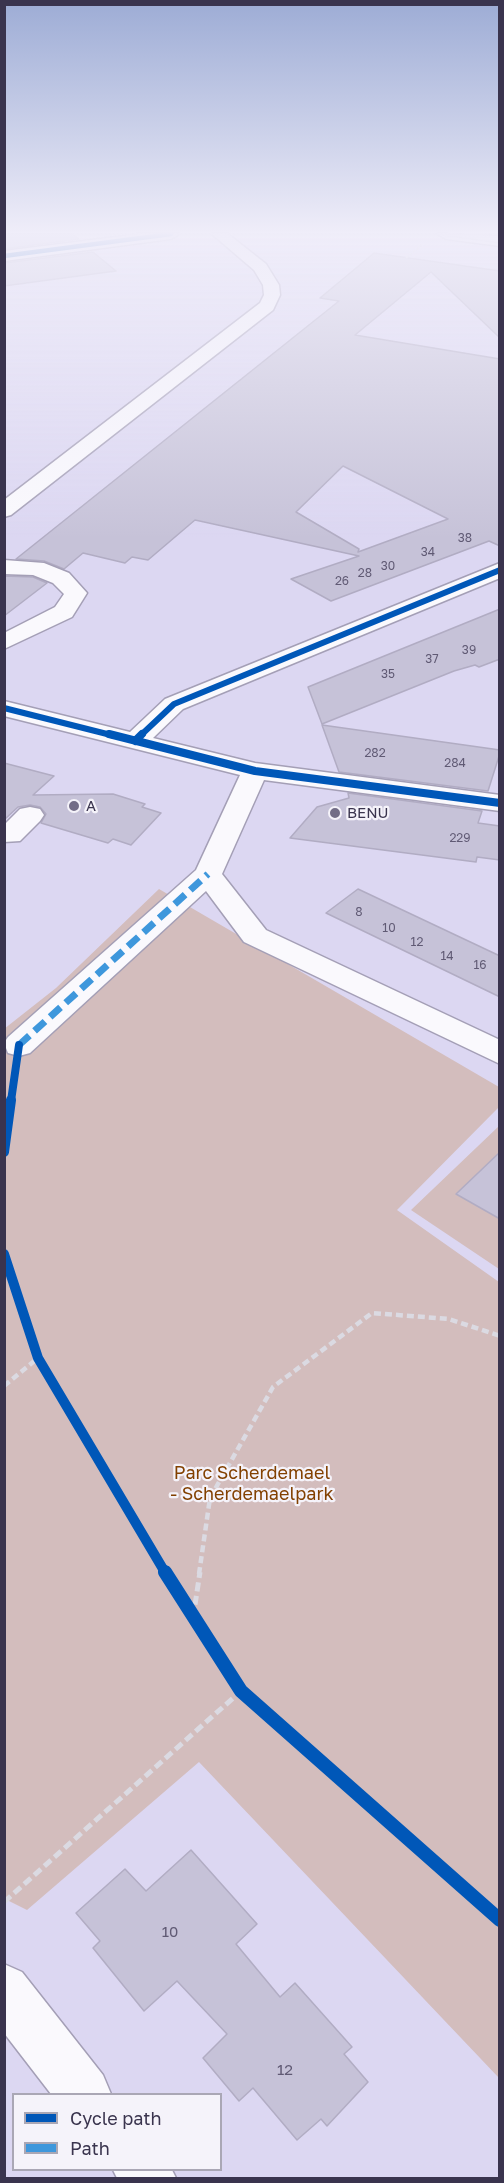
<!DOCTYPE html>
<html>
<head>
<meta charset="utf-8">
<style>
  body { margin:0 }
  #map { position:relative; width:504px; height:2183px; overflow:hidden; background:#dcd7f2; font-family:"Golos Text",sans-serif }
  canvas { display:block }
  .frame { position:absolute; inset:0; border:6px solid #3a344e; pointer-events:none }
  .legend { position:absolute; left:12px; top:2093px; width:210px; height:78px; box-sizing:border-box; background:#f5f3fa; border:2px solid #aaa7b5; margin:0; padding:8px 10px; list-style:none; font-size:18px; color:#3a344e }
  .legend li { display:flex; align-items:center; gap:12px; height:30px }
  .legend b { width:30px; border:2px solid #aaa7b5 }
</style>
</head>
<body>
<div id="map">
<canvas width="504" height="2183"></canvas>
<div class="frame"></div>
<ul class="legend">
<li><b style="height:8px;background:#0057b8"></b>Cycle path</li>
<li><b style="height:8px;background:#3e97dc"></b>Path</li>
</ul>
</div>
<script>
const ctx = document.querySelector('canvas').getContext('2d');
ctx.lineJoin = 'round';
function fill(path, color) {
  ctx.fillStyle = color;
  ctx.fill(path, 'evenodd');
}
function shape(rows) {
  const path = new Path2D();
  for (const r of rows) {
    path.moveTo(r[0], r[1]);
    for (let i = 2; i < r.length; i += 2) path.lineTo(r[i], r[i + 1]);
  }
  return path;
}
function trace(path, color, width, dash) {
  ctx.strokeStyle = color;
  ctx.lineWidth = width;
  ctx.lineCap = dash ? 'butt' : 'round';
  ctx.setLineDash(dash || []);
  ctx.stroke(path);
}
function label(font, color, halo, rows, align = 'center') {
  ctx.font = font + ' "Golos Text",sans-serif';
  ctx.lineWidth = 4.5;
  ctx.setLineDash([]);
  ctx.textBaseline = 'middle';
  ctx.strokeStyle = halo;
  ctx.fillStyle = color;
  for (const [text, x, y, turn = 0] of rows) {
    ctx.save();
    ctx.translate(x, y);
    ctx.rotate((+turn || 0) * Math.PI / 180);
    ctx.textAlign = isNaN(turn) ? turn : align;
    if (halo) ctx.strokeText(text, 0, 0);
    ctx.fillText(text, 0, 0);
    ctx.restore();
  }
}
fill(shape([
  [159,889,499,1087,499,1107,397,1210,499,1282,499,2078,199,1762,27,1910,5,1899,4,1029,56,988],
  [499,1126,499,1269,411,1210]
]), '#d3bdbd');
const building = shape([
  [4,234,72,234,79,239,4,249,4,234],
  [93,252,116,271,4,286,4,263,93,252],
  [374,253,500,271,500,338,431,272,355,335,500,359,500,546,489,541,331,601,291,579,359,556,195,520,148,560,132,557,125,563,83,553,64,569,44,561,16,559,339,301,320,298,374,253],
  [343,466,448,519,358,552,359,549,296,512,343,466],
  [4,576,33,577,47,583,4,616,4,576],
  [500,609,500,659,479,667,475,665,454,671,322,724,308,687,500,609],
  [322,725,500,750,500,753,488,791,339,772,322,725],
  [4,763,54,776,33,795,113,794,145,804,142,807,161,813,131,845,113,839,108,843,41,823,46,814,40,807,30,805,18,807,4,820,4,763],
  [348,793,482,811,478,823,500,826,500,860,477,857,476,862,290,838,317,807,349,798,348,793],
  [358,889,500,956,500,997,326,913,358,889],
  [500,1152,500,1219,456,1194,500,1152],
  [191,1850,257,1924,236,1944,280,1997,295,1983,352,2047,344,2054,368,2082,327,2126,321,2119,297,2140,253,2088,239,2101,203,2058,227,2034,177,1981,144,2011,93,1948,100,1941,76,1913,125,1869,146,1891,191,1850]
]);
fill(building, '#c6c2d8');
trace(building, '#b1acc3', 1.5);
const minor = shape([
  [139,234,179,234,171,239,4,261,4,251,139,234],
  [212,234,228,234,266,264,279,285,280,295,273,310,11,515,4,517,4,500,260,303,264,295,263,285,254,270,212,234],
  [438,234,500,236,500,246,446,239,438,234],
  [4,560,44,563,69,573,87,593,72,617,4,649,4,633,55,607,64,594,53,583,33,575,4,574,4,560],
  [500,563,500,578,183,709,153,738,255,763,500,795,500,811,264,780,222,874,266,930,500,1040,500,1064,244,942,206,891,30,1053,19,1056,8,1053,4,1043,8,1037,196,870,240,775,4,716,4,701,130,732,165,699,500,563],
  [30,807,40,809,44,815,40,821,20,841,4,842,4,825,20,809,30,807],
  [4,1964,22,1972,103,2075,111,2094,51,2094,4,2033,4,1964],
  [113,2170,172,2170,176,2178,117,2178,113,2170]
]);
trace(minor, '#a49fb6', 3);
trace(shape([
  [406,258,422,245]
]), '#dbdae2', 2, [3, 1.5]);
trace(shape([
  [12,1101,16,1075]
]), '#dbdae2', 3, [5, 3]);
trace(shape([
  [4,1152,12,1100],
  [4,1254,38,1358,166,1574],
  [4,1386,38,1358],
  [199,1574,210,1498,273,1387,372,1313,449,1319,500,1336]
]), '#dbdae2', 4.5, [7, 4]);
trace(shape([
  [165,1572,241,1691,500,1920],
  [193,1618,200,1572],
  [4,1902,241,1691]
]), '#dbdae2', 5, [9, 4.5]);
fill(minor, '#faf9fd');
trace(shape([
  [435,234,500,243]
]), '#d1cfd8', 1.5);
trace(shape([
  [19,1045,208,874]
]), '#3e97dc', 7, [14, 7]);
trace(shape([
  [4,256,171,234]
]), '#0057b8', 4.5);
trace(shape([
  [4,708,115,736],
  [140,736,174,704,500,570]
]), '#0057b8', 6);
trace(shape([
  [109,734,255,771,500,803],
  [135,741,142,734],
  [11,1101,19,1045]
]), '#0057b8', 8);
trace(shape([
  [4,1152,11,1100],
  [4,1254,38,1358,166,1574]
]), '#0057b8', 10);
trace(shape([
  [165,1572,241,1691,500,1920]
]), '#0057b8', 14);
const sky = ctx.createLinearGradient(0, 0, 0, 539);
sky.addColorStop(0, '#9dacd5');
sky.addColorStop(0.43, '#efedf9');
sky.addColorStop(1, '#efedf900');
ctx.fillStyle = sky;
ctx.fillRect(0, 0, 504, 539);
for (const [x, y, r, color] of [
  [74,806,6,"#736d87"],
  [335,813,6,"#736d87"]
]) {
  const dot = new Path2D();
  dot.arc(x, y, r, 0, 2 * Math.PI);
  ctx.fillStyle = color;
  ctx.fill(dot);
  trace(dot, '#f5f3fa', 2);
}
label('12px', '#605a74', null, [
  ["38",465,538],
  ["34",428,552],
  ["30",388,566],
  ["28",365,573],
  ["26",342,581],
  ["39",469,650],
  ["37",432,659],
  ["35",388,674],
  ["282",375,753],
  ["284",455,763],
  ["229",460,838],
  ["8",359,912],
  ["10",389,928],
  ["12",417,942],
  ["14",447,956],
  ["16",480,965]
]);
label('15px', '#3a344e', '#f5f3fa', [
  ["A",86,806],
  ["BENU",347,813]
], 'left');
label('15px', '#605a74', null, [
  ["10",170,1932],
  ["12",285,2070]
]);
label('18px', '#824000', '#f5f3fa', [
  ["Parc Scherdemael",252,1473],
  ["- Scherdemaelpark",252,1494]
]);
</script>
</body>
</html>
